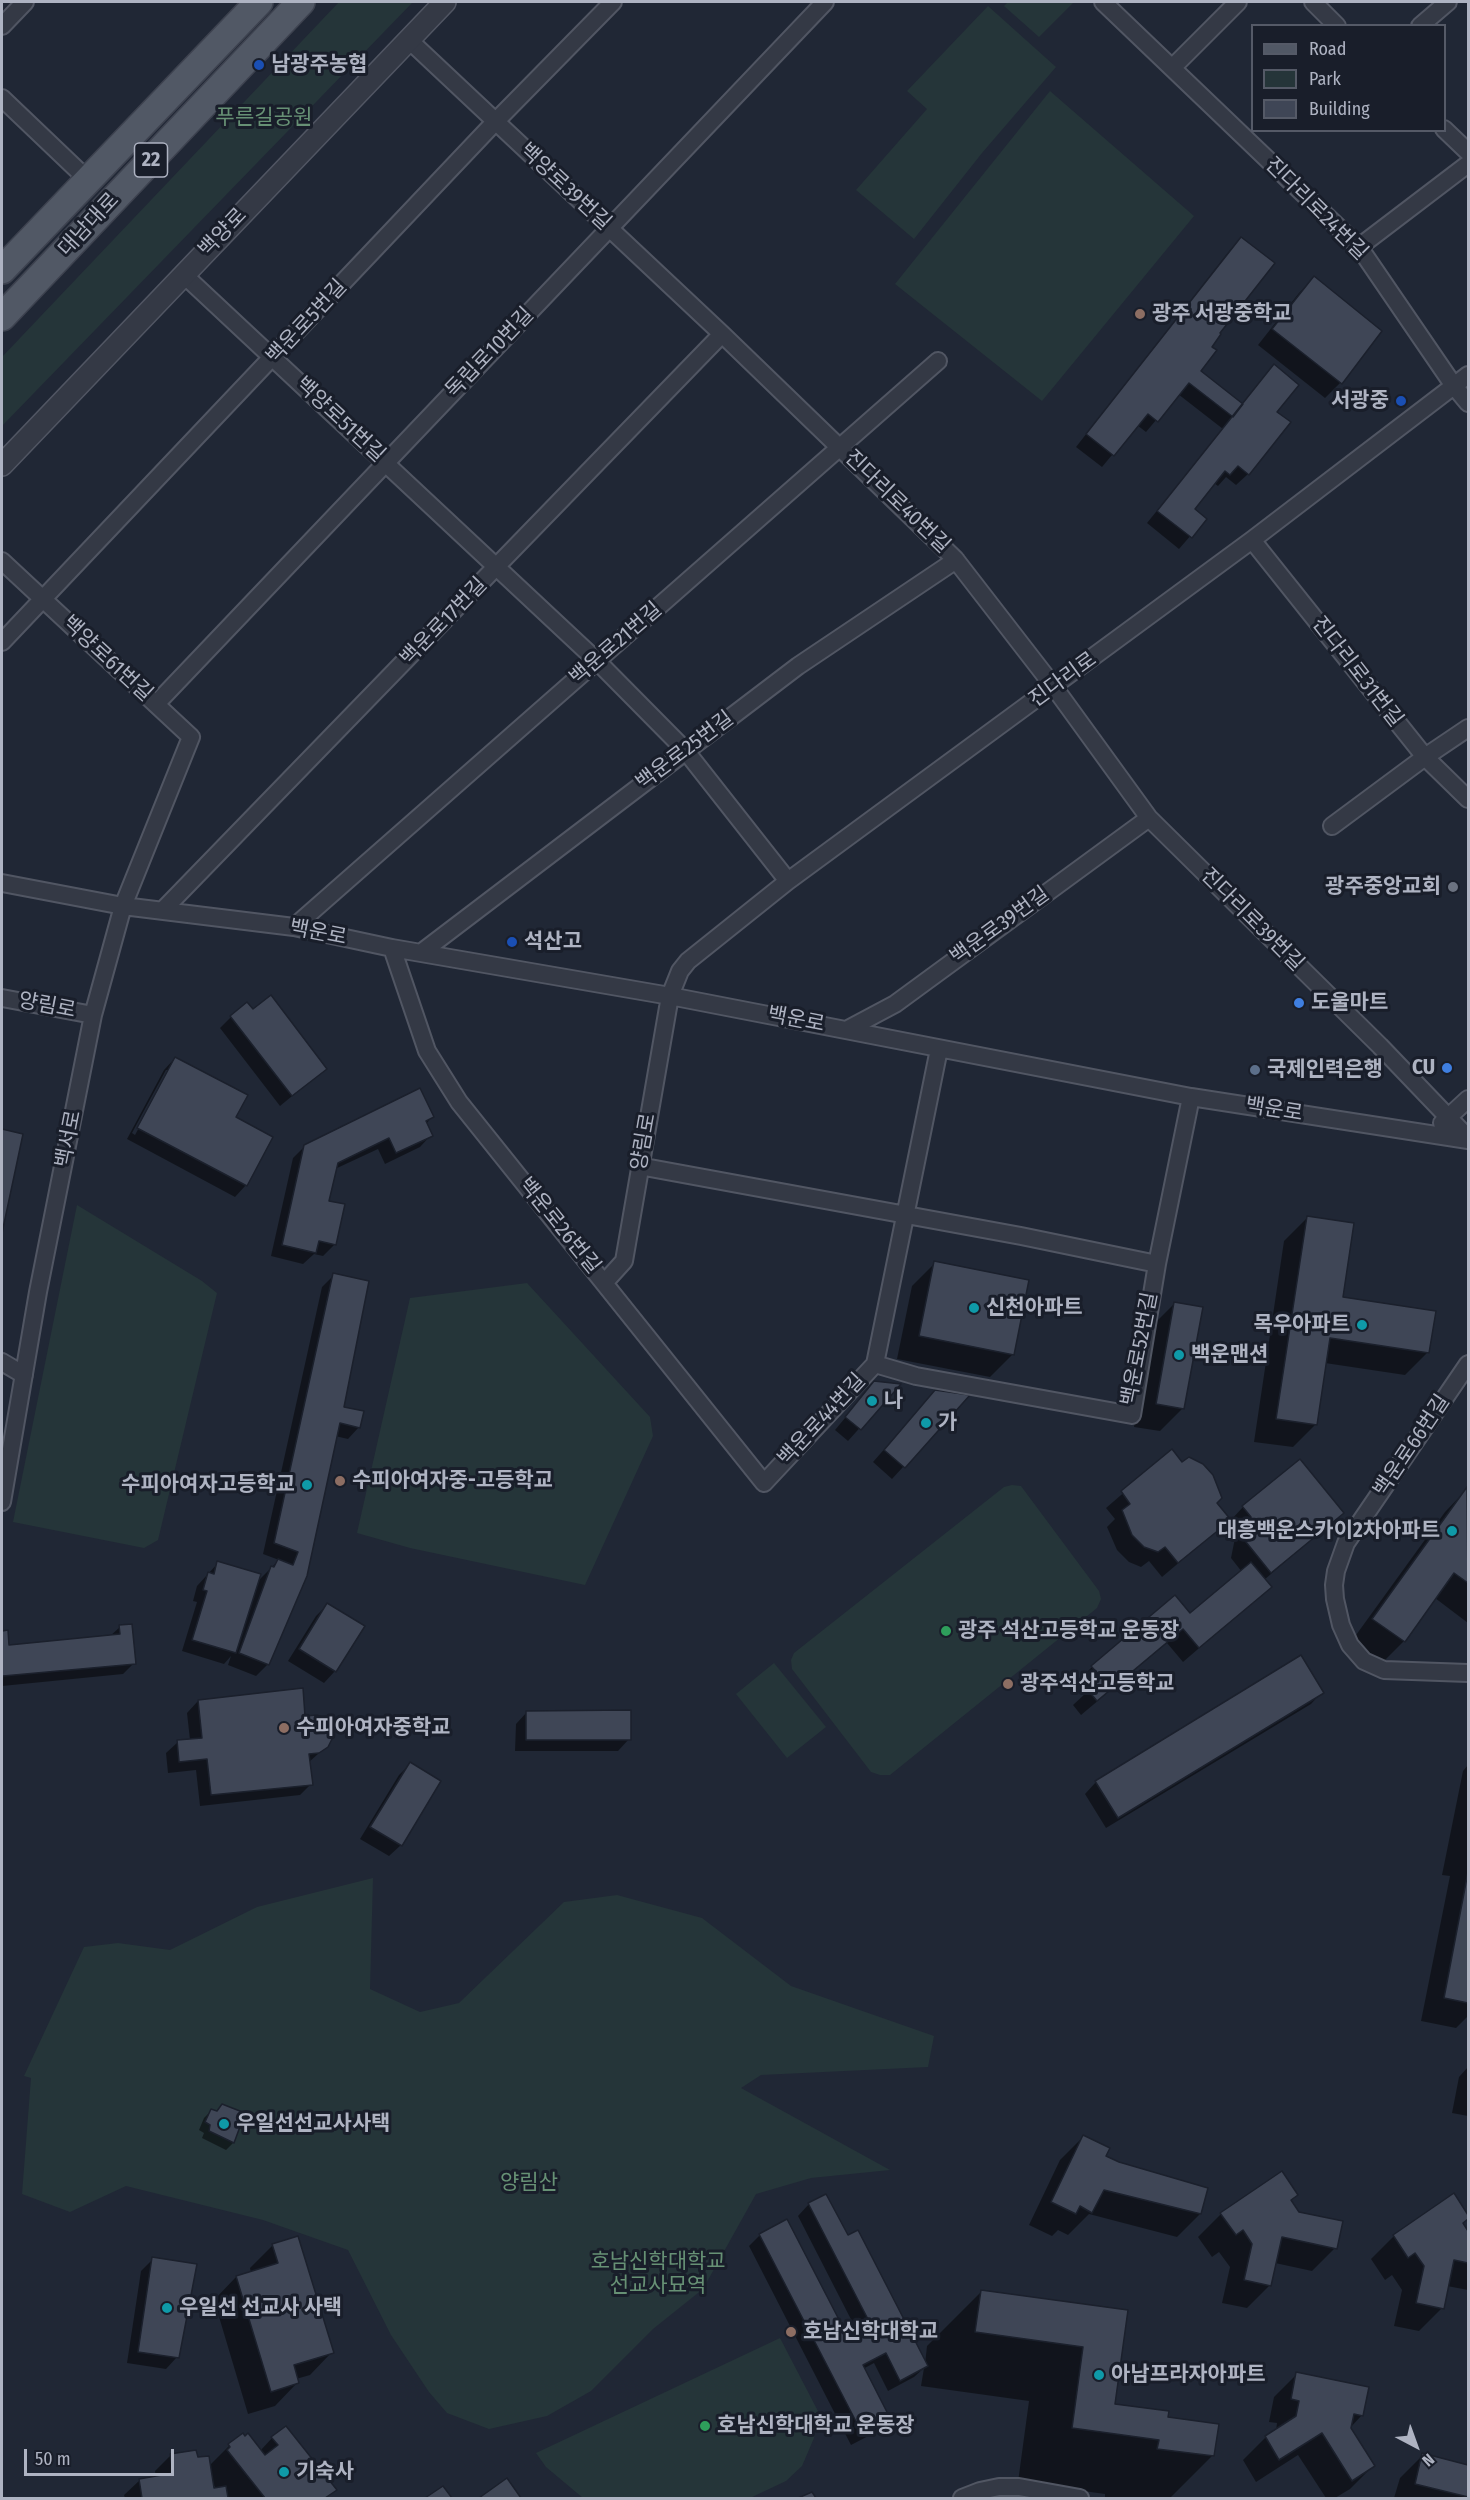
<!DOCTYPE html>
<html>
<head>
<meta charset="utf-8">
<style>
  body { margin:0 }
  #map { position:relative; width:1470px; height:2500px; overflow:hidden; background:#202735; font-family:"Fira Sans Condensed",sans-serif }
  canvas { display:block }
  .frame { position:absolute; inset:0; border:3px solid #aeb3c2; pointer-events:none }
  .legend { position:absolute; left:1251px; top:24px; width:195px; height:108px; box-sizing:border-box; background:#191e2a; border:2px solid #555a67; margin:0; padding:8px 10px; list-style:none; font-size:18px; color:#aeb3c2 }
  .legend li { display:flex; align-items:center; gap:12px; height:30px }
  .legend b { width:30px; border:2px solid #555a67 }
  .north { position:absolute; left:1386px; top:2416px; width:60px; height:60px; -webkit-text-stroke:4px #191e2a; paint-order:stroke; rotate:139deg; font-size:16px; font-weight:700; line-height:24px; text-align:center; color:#aeb3c2 }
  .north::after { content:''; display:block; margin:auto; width:21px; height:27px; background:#aeb3c2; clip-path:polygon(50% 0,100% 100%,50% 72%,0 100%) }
  .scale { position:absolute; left:24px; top:2449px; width:150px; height:27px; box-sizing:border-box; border:3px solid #aeb3c2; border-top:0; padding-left:8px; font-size:18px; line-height:21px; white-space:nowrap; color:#aeb3c2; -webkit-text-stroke:4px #191e2a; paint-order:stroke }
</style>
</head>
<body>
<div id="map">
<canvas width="1470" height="2500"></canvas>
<div class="frame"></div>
<ul class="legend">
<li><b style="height:8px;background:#515865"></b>Road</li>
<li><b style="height:16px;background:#253539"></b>Park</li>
<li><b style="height:16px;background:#3f4656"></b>Building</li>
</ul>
<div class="north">N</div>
<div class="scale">50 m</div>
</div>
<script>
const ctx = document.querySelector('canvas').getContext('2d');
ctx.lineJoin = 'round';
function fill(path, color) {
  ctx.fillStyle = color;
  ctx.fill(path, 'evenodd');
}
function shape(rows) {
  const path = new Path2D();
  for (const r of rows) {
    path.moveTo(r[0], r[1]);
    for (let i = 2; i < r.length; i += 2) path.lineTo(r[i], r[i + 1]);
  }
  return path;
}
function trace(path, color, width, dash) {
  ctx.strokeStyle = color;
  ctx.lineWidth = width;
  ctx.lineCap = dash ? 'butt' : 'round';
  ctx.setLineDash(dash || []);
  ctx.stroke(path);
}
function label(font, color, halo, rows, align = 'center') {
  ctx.font = font + ' "Fira Sans Condensed","Noto Sans KR",sans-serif';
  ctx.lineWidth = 6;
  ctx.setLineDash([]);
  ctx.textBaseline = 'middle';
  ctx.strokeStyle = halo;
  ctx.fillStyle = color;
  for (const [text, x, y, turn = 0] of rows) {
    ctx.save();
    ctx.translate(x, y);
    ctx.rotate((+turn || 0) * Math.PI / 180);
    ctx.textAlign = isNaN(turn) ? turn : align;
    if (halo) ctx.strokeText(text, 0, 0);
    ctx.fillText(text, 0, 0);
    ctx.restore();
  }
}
fill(shape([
  [339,2,413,2,2,426,2,357],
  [1008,2,1074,2,1039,37,1004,6],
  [988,6,1056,67,982,153,914,239,856,190,927,109,907,91],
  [1050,91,1194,216,1042,401,895,284],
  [77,1205,202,1281,217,1293,158,1540,144,1548,13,1522],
  [527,1283,650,1417,653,1436,585,1585,410,1548,357,1533,410,1298],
  [1012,1485,1021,1486,1099,1591,1101,1599,1097,1608,890,1775,880,1775,871,1772,792,1669,791,1660,794,1653,1004,1487],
  [774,1663,826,1727,787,1758,736,1694],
  [373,1878,370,1989,420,2012,459,2003,564,1902,617,1895,702,1918,791,1986,934,2036,928,2067,761,2075,741,2088,890,2170,811,2178,756,2194,703,2289,653,2329,591,2391,547,2416,489,2429,447,2413,429,2392,391,2335,348,2250,263,2220,126,2186,70,2212,22,2194,31,2078,24,2076,84,1947,118,1943,170,1950,257,1907],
  [780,2338,820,2415,814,2438,802,2466,786,2481,750,2498,583,2498,546,2467,536,2453]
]), '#253539');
fill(shape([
  [1241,239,1218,334,1198,371,1242,405,1274,366,1275,412,1248,474,1236,485,1226,477,1218,486,1214,483,1192,509,1205,519,1179,549,1147,523,1223,429,1178,394,1146,432,1137,425,1102,467,1076,447,1230,250],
  [1314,278,1340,383,1325,398,1258,345,1299,293],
  [253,1011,325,1069,280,1106,220,1028,231,1017],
  [175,1058,234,1118,246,1185,235,1197,127,1139,164,1070],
  [166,1070,170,1070,135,1135,132,1133],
  [432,1117,426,1124,431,1135,420,1147,385,1164,378,1149,335,1169,327,1202,335,1244,323,1256,314,1254,303,1264,271,1256,293,1158,305,1146],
  [2,1131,21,1135,2,1226],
  [1307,1218,1341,1298,1428,1352,1405,1375,1325,1363,1316,1424,1293,1447,1254,1442,1284,1241],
  [935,1263,1013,1354,990,1377,897,1359,912,1286],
  [334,1275,342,1408,359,1427,348,1439,335,1436,268,1664,256,1676,228,1665,231,1656,224,1664,182,1651,197,1602,193,1601,197,1586,218,1563,256,1583,279,1560,263,1554,322,1287],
  [1175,1303,1183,1408,1160,1431,1134,1427,1152,1326],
  [875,1382,898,1385,848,1441,835,1430],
  [967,1397,892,1479,873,1462,924,1404],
  [1172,1451,1230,1521,1243,1507,1342,1513,1264,1580,1270,1587,1183,1662,1167,1643,1081,1715,1073,1705,1086,1693,1077,1682,1092,1667,1190,1615,1242,1572,1231,1558,1236,1533,1227,1522,1162,1577,1149,1561,1141,1567,1129,1562,1117,1550,1107,1527,1115,1519,1106,1508],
  [1467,1489,1468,1623,1435,1598,1404,1641,1381,1664,1351,1642,1445,1512],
  [327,1605,335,1671,324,1683,288,1661,316,1616],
  [120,1627,134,1663,123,1674,2,1686,2,1632,6,1632,8,1646,110,1636],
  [1322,1692,1311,1704,1106,1828,1085,1794,1096,1782],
  [198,1701,327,1746,309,1762,311,1784,300,1795,200,1806,196,1770,168,1773,166,1753,178,1742,190,1740,187,1713],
  [527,1712,629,1739,618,1751,515,1751,516,1724],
  [410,1764,401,1845,389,1856,360,1839,399,1775],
  [1468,1765,1468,2016,1456,2028,1421,2021,1450,1876,1442,1875,1463,1771],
  [1468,2067,1468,2116,1452,2113,1459,2077],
  [212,2110,243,2114,233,2143,226,2150,202,2138,204,2133,199,2130,204,2118],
  [1083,2137,1104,2157,1200,2214,1177,2237,1089,2214,1068,2235,1058,2230,1052,2236,1029,2225,1060,2160],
  [1296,2195,1290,2201,1298,2213,1335,2248,1312,2271,1275,2263,1270,2285,1247,2308,1222,2303,1230,2267,1219,2252,1212,2257,1198,2237,1221,2214],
  [1453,2195,1468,2217,1462,2224,1468,2233,1468,2290,1447,2286,1442,2308,1419,2331,1394,2326,1402,2290,1392,2275,1385,2280,1371,2259,1394,2236],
  [809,2204,847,2237,925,2364,927,2346,981,2292,1126,2311,1113,2405,1166,2418,1213,2455,1170,2498,1105,2498,1105,2494,1018,2482,1029,2401,921,2386,924,2368,914,2377,888,2391,874,2363,863,2369,889,2419,878,2431,851,2445,749,2246,760,2235,848,2341,859,2335,798,2216],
  [273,2245,332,2352,310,2375,296,2379,297,2383,275,2406,248,2414,214,2300,236,2277,251,2273,250,2268],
  [153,2259,177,2357,166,2369,127,2363,141,2271],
  [1297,2374,1362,2415,1350,2428,1373,2466,1350,2489,1335,2498,1326,2498,1298,2455,1256,2482,1243,2460,1265,2438,1276,2431,1277,2423,1269,2422,1274,2397],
  [272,2438,335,2490,326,2498,125,2498,124,2495,140,2480,156,2477,155,2471,171,2455,196,2459,209,2466,229,2446,260,2451],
  [211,2482,217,2489,212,2490],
  [1423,2455,1468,2466,1468,2498,1394,2498,1400,2478],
  [507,2481,520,2498,482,2498]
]), '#0007');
const building = shape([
  [1241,237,1275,263,1220,333,1221,334,1212,347,1217,350,1201,371,1243,404,1233,417,1189,383,1158,422,1148,414,1114,456,1086,434,1241,237],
  [1314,276,1382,331,1342,384,1272,329,1314,276],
  [1274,364,1299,385,1277,412,1291,422,1249,475,1238,466,1230,475,1225,471,1195,509,1207,519,1192,538,1157,511,1274,364],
  [271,995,327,1069,292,1096,230,1016,247,1002,253,1009,271,995],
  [175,1057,248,1095,236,1117,273,1137,247,1186,137,1128,175,1057],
  [420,1088,434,1117,426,1121,433,1136,396,1153,389,1138,338,1163,329,1201,345,1204,336,1245,319,1241,316,1253,282,1245,304,1145,420,1088],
  [2,1129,23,1134,2,1233,2,1129],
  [1307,1216,1354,1223,1343,1297,1436,1311,1429,1353,1330,1338,1317,1425,1276,1419,1307,1216],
  [934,1261,1029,1280,1014,1355,919,1336,934,1261],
  [333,1273,369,1281,344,1407,364,1411,360,1428,340,1423,307,1576,269,1665,239,1653,271,1566,274,1567,278,1559,293,1565,298,1552,274,1543,333,1273],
  [1174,1302,1203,1307,1184,1409,1156,1404,1174,1302],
  [874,1381,901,1384,861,1430,845,1417,874,1381],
  [935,1390,970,1395,905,1468,884,1450,935,1390],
  [1172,1449,1182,1462,1189,1457,1203,1464,1213,1475,1222,1498,1217,1503,1231,1520,1178,1563,1165,1547,1158,1552,1144,1547,1132,1535,1122,1510,1130,1504,1121,1491,1172,1449],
  [1300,1459,1344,1513,1271,1573,1246,1542,1251,1517,1242,1506,1300,1459],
  [1467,1487,1468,1583,1454,1573,1405,1642,1372,1619,1467,1487],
  [217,1561,261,1574,236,1653,192,1640,207,1591,203,1590,208,1572,214,1574,217,1561],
  [1251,1562,1272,1587,1199,1648,1183,1629,1097,1701,1087,1689,1101,1677,1091,1666,1175,1595,1190,1613,1251,1562],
  [327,1603,365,1626,336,1672,299,1649,327,1603],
  [132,1624,136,1664,3,1676,2,1682,2,1631,8,1630,9,1645,120,1634,119,1625,132,1624],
  [1301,1655,1324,1693,1118,1818,1095,1781,1301,1655],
  [303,1688,305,1716,317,1715,326,1719,332,1727,333,1737,328,1747,319,1753,309,1754,313,1785,211,1795,207,1759,179,1762,177,1740,202,1738,198,1700,303,1688],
  [631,1710,631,1740,526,1740,526,1711,631,1710],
  [410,1762,441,1781,402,1846,370,1827,410,1762],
  [1468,1872,1468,2003,1444,1998,1468,1872],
  [222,2104,245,2113,234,2143,209,2131,210,2125,205,2122,211,2109,217,2111,222,2104],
  [1083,2135,1110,2148,1106,2156,1119,2162,1208,2188,1201,2214,1104,2190,1092,2213,1080,2206,1076,2214,1051,2202,1083,2135],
  [1282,2171,1298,2195,1291,2200,1299,2212,1343,2221,1337,2249,1282,2237,1271,2286,1244,2280,1252,2244,1243,2230,1236,2235,1220,2213,1282,2171],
  [1454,2193,1468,2215,1468,2219,1463,2223,1468,2231,1468,2263,1454,2260,1444,2309,1416,2303,1424,2266,1415,2253,1408,2258,1393,2235,1454,2193],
  [826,2194,848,2235,858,2230,928,2366,900,2381,886,2353,863,2365,891,2420,863,2435,759,2234,787,2219,849,2339,872,2327,808,2203,826,2194],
  [298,2236,334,2353,294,2365,299,2383,271,2392,236,2276,278,2263,272,2244,298,2236],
  [152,2257,197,2264,179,2358,138,2352,152,2257],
  [981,2290,1128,2310,1115,2404,1169,2411,1168,2417,1219,2424,1214,2456,1157,2449,1159,2440,1072,2428,1083,2347,975,2332,981,2290],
  [1296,2372,1369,2387,1363,2416,1354,2414,1351,2428,1375,2466,1352,2481,1322,2433,1279,2460,1265,2436,1296,2416,1299,2401,1291,2399,1296,2372],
  [286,2426,337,2490,325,2498,265,2498,227,2450,230,2447,228,2444,243,2433,245,2436,248,2433,265,2455,278,2445,271,2437,286,2426],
  [196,2450,198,2457,209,2456,214,2488,226,2486,228,2498,142,2498,139,2479,173,2473,170,2454,196,2450],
  [1422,2453,1468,2465,1468,2497,1415,2484,1422,2453],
  [507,2478,521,2498,479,2498,507,2478],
  [443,2486,452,2498,425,2498,443,2486],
  [812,2492,816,2498,798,2498,812,2492]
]);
fill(building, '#3f4656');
trace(building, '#1b202c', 1.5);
const minor = shape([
  [1103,2,1359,247,1454,386,1468,403],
  [1313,2,1337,26],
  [2,26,25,2],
  [1420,26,1448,2],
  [409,40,722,334,955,559,1054,687,1149,818,1380,1046,1468,1138],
  [1172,68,1238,2],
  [2,98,89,181],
  [1444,129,1468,152],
  [1359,247,1468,164],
  [183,274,597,661,685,750,788,881],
  [1252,540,1425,757,1468,799],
  [2,561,191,737,123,906,93,1015,38,1292,2,1502],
  [2,642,495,122,613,2],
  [156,704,825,2],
  [1332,826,1425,757,1468,728],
  [2,883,123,906,294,927,392,948,670,996,1191,1097,1468,1140],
  [164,909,722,334],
  [294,927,938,361],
  [392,948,427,1051,459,1102,764,1483,875,1364,939,1049],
  [422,952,798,666,956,560],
  [2,998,93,1015],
  [848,1029,895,1004,1149,818],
  [1442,1123,1468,1099],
  [639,1166,1021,1236,1157,1264],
  [605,1282,624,1261,670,996,680,971,688,961,788,881,1252,540,1468,375],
  [2,1362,24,1375],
  [875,1364,916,1376,1132,1415,1157,1264,1191,1097],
  [1468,1364,1346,1543,1336,1571,1334,1585,1335,1599,1341,1625,1350,1645,1364,1661,1384,1670,1468,1673],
  [962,2498,980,2491,999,2487,1019,2487,1080,2498]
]);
const tertiary = shape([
  [2,465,445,2]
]);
const primary = shape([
  [2,270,259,2],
  [2,317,301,2]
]);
trace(minor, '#515663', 20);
trace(tertiary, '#515663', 24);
trace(primary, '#3d424f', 30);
trace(minor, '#343945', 16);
trace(tertiary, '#343945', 21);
trace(primary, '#515865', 27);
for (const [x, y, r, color] of [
  [259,65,6,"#1a4fb4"],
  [1140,314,6,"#8d6e63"],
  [1401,401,6,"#1a4fb4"],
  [1453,887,6,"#6b7280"],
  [512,942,6,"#1a4fb4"],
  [1299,1003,6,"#3f7fe0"],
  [1447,1068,6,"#3f7fe0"],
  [1255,1070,6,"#5c6f8a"],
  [974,1308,6,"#0f9aa8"],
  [1362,1325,6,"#0f9aa8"],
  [1179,1355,6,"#0f9aa8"],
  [872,1401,6,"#0f9aa8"],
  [926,1423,6,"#0f9aa8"],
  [340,1481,6,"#8d6e63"],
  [307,1485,6,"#0f9aa8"],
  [1452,1531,6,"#0f9aa8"],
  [946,1631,6,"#2e9e5b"],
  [1008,1684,6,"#8d6e63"],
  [284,1728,6,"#8d6e63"],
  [224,2124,6,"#0f9aa8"],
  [167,2308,6,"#0f9aa8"],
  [791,2332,6,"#8d6e63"],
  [1099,2375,6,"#0f9aa8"],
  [705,2426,6,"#2e9e5b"],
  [284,2472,6,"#0f9aa8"]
]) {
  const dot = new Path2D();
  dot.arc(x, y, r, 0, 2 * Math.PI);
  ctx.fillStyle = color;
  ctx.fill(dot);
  trace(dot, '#191e2a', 2);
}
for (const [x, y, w] of [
  [151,160,33]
]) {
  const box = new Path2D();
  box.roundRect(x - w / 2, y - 17, w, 34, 4.5);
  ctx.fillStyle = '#191e2a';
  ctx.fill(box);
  trace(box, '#aeb3c2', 1.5);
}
label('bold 20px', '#aeb3c2', null, [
  ["22",151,160]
]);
label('bold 21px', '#aeb3c2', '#191e2a', [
  ["남광주농협",271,65],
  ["광주 서광중학교",1152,314],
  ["서광중",1389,401,"right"],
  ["광주중앙교회",1441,887,"right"],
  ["석산고",524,942],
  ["도울마트",1311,1003],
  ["CU",1435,1068,"right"],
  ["국제인력은행",1267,1070],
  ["신천아파트",986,1308],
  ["목우아파트",1350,1325,"right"],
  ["백운맨션",1191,1355],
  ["나",884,1401],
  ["가",938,1423],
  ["수피아여자중-고등학교",352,1481],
  ["수피아여자고등학교",295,1485,"right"],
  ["대흥백운스카이2차아파트",1440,1531,"right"],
  ["광주 석산고등학교 운동장",958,1631],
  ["광주석산고등학교",1020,1684],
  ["수피아여자중학교",296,1728],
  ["우일선선교사사택",236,2124],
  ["우일선 선교사 사택",179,2308],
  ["호남신학대학교",803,2332],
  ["아남프라자아파트",1111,2375],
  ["호남신학대학교 운동장",717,2426],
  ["기숙사",296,2472]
], 'left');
label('21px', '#679175', '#191e2a', [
  ["푸른길공원",264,118],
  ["양림산",529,2183],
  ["호남신학대학교",658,2262],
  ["선교사묘역",658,2286]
]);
label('21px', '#aeb3c2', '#191e2a', [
  ["백양로39번길",565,187,43],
  ["진다리로24번길",1316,209,45],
  ["대남대로",89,225,-47],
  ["백양로",223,233,-46],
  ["백운로5번길",307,322,-47],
  ["독립로10번길",490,353,-46],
  ["백양로51번길",340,420,43],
  ["진다리로40번길",897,502,44],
  ["백운로17번길",444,622,-46],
  ["백운로21번길",616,644,-41],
  ["백양로61번길",107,659,43],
  ["진다리로31번길",1357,672,52],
  ["진다리로",1063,680,-36],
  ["백운로25번길",685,751,-37],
  ["진다리로39번길",1252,920,45],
  ["백운로39번길",1000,926,-36],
  ["백운로",318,933,11],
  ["양림로",47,1006,11],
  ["백운로",796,1020,11],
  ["백운로",1274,1110,9],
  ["백서로",69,1139,-79],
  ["양림로",644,1142,-80],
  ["백운로26번길",559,1226,51],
  ["백운로52번길",1140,1349,-79],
  ["백운로44번길",822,1420,-47],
  ["백운로66번길",1412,1446,-56]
]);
</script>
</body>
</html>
